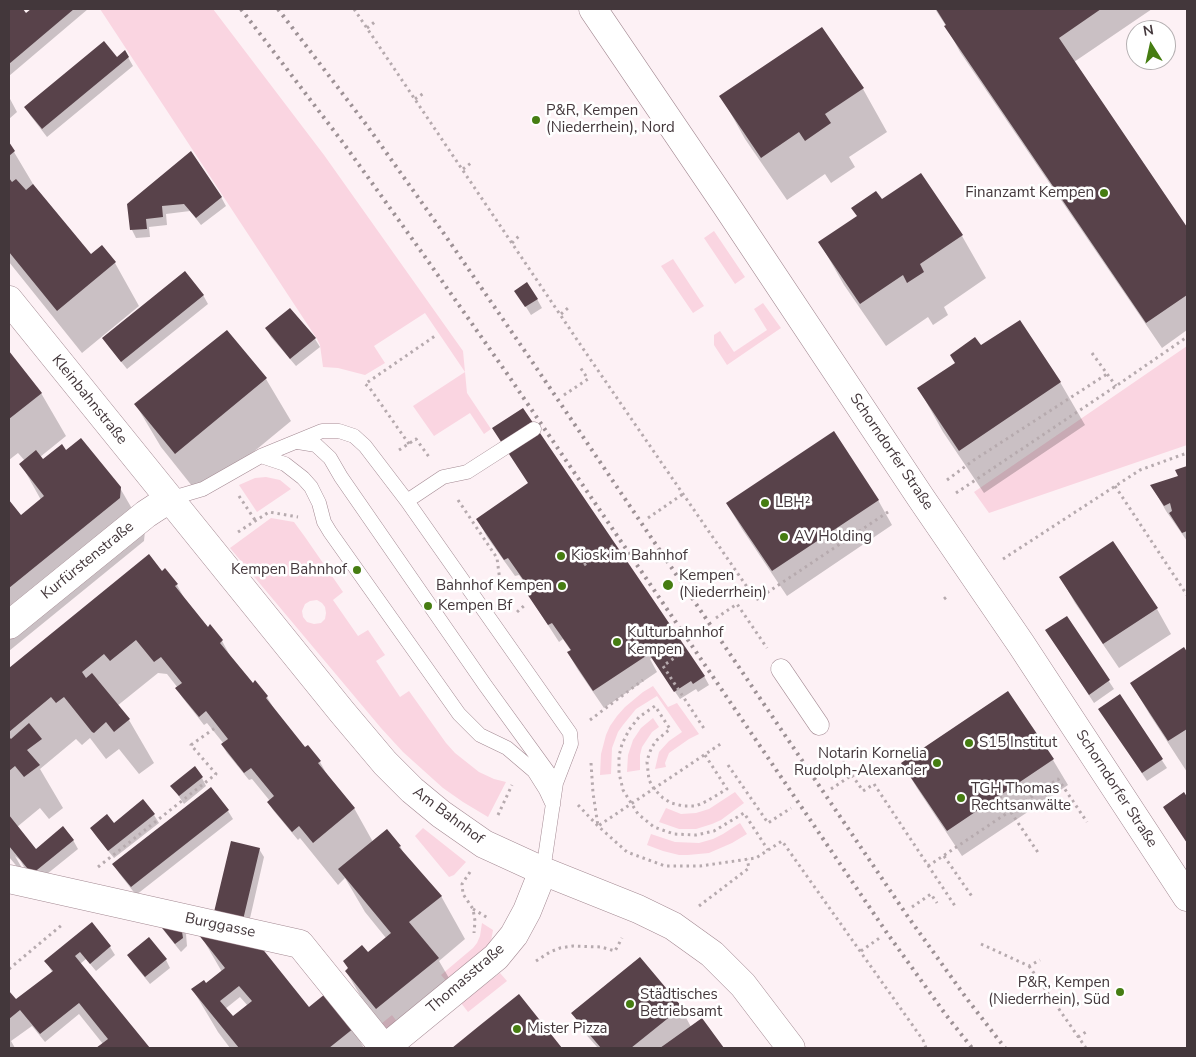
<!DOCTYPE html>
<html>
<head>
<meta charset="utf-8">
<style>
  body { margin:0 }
  #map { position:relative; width:1196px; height:1057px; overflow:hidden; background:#fdf1f5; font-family:"Nunito Sans",sans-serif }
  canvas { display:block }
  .frame { position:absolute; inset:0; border:10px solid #43373b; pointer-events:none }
  .north { position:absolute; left:1126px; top:20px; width:50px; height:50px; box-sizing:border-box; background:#fff; border:1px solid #b4afb1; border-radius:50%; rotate:350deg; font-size:14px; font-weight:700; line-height:20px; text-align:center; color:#43373b }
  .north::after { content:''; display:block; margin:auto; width:18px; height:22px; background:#467d12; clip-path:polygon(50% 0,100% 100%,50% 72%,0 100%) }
</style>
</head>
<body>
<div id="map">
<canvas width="1196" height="1057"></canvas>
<div class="frame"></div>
<div class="north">N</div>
</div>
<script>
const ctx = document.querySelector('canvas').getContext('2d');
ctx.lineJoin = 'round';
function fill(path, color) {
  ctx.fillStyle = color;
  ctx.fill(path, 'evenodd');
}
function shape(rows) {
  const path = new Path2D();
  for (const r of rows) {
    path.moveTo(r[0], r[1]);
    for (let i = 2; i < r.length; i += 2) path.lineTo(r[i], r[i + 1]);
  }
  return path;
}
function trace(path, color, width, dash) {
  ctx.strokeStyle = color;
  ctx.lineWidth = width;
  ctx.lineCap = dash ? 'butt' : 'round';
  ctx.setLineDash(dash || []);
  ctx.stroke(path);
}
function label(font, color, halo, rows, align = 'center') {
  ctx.font = font + ' "Nunito Sans",sans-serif';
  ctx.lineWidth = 5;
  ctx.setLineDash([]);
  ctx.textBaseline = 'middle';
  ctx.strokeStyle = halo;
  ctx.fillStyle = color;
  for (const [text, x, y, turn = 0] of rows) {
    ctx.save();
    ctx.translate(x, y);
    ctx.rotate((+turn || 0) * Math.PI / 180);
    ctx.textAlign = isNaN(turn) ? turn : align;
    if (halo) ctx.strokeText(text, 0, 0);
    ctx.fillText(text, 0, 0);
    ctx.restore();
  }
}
fill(shape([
  [100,9,213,9,324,155,463,351,467,393,491,429,484,434,470,413,434,436,413,406,465,372,425,313,374,346,385,363,365,375,338,368,323,367,320,345,317,339],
  [714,231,745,277,735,284,704,238],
  [673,259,704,306,693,313,661,266],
  [763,303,781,328,727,365,714,345,714,335,720,331,734,352,767,330,754,309],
  [1187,346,1187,445,989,513,974,492],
  [266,477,280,480,291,489,257,512,239,485,255,478],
  [271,518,294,522,305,537,343,592,333,600,358,636,368,630,385,655,376,661,400,697,409,691,446,743,455,753,479,772,494,779,506,782,488,817,463,802,443,788,403,752,381,728,230,548],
  [317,600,322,603,325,607,326,613,325,619,321,623,314,624,307,622,303,617,302,611,305,604,310,601],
  [653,686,668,707,677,703,699,734,689,739,669,753,665,763,666,767,655,769,659,752,669,741,682,732,657,696,636,709,623,725,618,732,612,748,611,774,600,775,601,754,606,735,610,726,617,716,625,707,643,692],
  [653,718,659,727,652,732,642,747,640,755,640,770,627,772,628,755,633,740,641,728],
  [735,792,744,803,721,820,712,824,696,829,679,829,659,822,666,808,681,814,696,813,709,809],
  [740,823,747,834,732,843,709,853,688,855,679,855,663,851,647,845,651,834,675,842,699,843,713,839,723,834],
  [423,828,466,862,454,875,449,877,415,836],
  [482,923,493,930,491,941,486,949,447,982,441,975,473,948,477,943,480,936],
  [500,973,507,981,468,1012,461,1003],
  [392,1015,398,1023,383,1036,376,1028]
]), '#fad5e1');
fill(shape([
  [9,9,21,9,26,15,33,9,88,9,9,76],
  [935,9,1152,9,1074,62,1187,230,1187,330,1162,348,960,52,946,26],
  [822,28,863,89,887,132,849,157,855,167,831,183,825,174,787,200,745,139,721,96],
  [125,52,133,66,47,137,30,115,26,107,116,59],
  [9,97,17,112,9,119],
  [9,144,14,152,36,189,90,256,115,263,139,306,82,353,9,262],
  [221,197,226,206,201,225,190,211,166,214,167,225,149,227,150,237,136,238,132,230,129,204],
  [882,201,962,236,986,278,944,307,948,315,933,325,928,317,886,346,844,285,820,243],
  [203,295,208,304,127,369,109,347,104,339],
  [521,299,537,299,542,308,531,315],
  [290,310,315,339,320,347,296,366,271,337,267,329],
  [227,331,266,379,291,421,200,496,161,447,136,405],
  [981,347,1060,382,1085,425,984,493,943,432,919,389],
  [9,353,41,393,66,436,40,457,43,461,66,451,120,488,145,531,144,541,9,651,9,502,21,517,41,500,21,464,25,461,18,453,9,460],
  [1187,467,1187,541,1166,511,1152,486,1179,476,1177,470],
  [878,500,892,525,787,596,742,529,727,504],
  [478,520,704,676,709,685,698,692,696,689,680,699,652,658,650,659,657,672,604,708,578,670,568,653,571,651,563,639,559,642,535,605,527,586,519,575,515,576,487,537],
  [1113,543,1157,609,1171,634,1119,668,1075,603,1061,578],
  [149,556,162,573,165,570,177,585,188,605,207,629,210,626,222,641,233,661,253,684,255,682,267,697,279,717,305,749,320,762,330,780,354,808,373,842,400,846,404,854,441,896,465,939,439,961,463,1002,406,1048,371,1014,346,971,371,958,386,938,365,912,345,878,338,885,300,838,298,840,273,810,268,802,270,801,252,779,249,780,227,753,222,745,224,744,207,723,204,725,182,697,177,688,178,688,167,674,158,673,117,706,129,720,154,763,139,774,119,749,106,759,90,738,82,745,76,739,40,769,63,808,49,819,40,808,17,827,36,851,73,840,78,849,47,874,39,893,20,860,15,856,30,882,9,857,9,670],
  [1067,618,1114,689,1094,703,1052,639],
  [1184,649,1187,654,1187,772,1150,715,1131,683],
  [1008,692,1053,760,1068,785,962,856,917,788,902,763],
  [1120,696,1167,768,1147,781,1105,717],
  [202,778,206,786,184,804,172,786],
  [211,789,228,811,233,819,136,895,119,873,114,865],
  [143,801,154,815,159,823,114,858,96,836,91,828,114,824],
  [259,849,264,857,248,927,220,920],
  [157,921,181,926,186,934,187,946,181,952,161,927],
  [92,924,110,947,115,955,96,971,86,959,80,964,149,1048,98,1048,103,1044,79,1014,45,1042,32,1026,11,1041,15,1048,9,1048,9,993,20,1006,52,972,46,961],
  [200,934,309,1009,353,1029,364,1048,230,1048,218,1032,193,990,206,985,222,972],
  [240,997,248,1006,233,1018,225,1009],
  [128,955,166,960,170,968,150,984,133,963],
  [519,996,560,1048,455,1048],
  [681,1008,691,1027,701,1019,722,1048,598,1048,582,1030,573,1013]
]), '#0003');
fill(shape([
  [9,9,23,9,26,13,31,9,74,9,9,64],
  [936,9,1101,9,1059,38,1187,227,1187,295,1146,323,944,26,946,25],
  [822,27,864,88,825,114,831,123,805,141,799,132,761,158,719,96],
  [104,41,117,57,125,50,129,57,42,129,24,107],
  [9,142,15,151,9,156],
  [191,151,222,197,196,218,184,204,162,206,163,217,146,219,147,229,130,230,127,204],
  [921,173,963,235,920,264,924,272,907,283,903,275,860,304,818,242,857,216,851,208,876,191,882,199],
  [9,178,12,182,16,179,26,190,33,184,91,254,102,245,116,262,57,311,9,252],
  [185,271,204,295,121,362,102,338],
  [527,282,538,299,525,307,514,291],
  [290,308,316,338,290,359,265,328],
  [1020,320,1061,382,959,451,917,388,955,363,950,355,975,337,981,345],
  [227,330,267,378,175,454,134,404],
  [9,351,42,393,9,419],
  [523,408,705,676,693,684,691,681,674,692,649,654,593,691,567,652,571,650,552,623,548,625,523,588,527,585,508,558,504,560,476,519,528,483,492,428],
  [834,431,879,500,772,571,726,503],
  [81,438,121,487,120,498,9,588,9,500,21,515,44,496,19,464,36,450,43,459,62,444,66,450],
  [1187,466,1187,531,1182,533,1169,513,1172,511,1170,503,1164,506,1150,485,1178,476,1175,470],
  [1113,541,1158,608,1103,644,1059,577],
  [149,554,162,571,165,568,178,584,175,586,208,627,210,624,223,640,220,643,253,683,255,680,268,696,266,698,305,747,308,745,321,761,318,763,355,808,313,843,299,826,292,832,267,802,274,796,251,768,244,773,221,744,228,739,206,711,199,717,175,688,182,683,161,657,154,662,136,640,110,661,104,654,82,672,86,678,92,673,130,719,114,732,106,722,94,733,92,732,64,697,56,703,51,697,9,732,9,668],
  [1067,616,1110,680,1089,695,1045,630],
  [1184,647,1187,652,1187,729,1168,741,1130,683],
  [1008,691,1054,759,947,831,901,763],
  [1120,694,1163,759,1142,773,1098,709],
  [29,723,42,739,27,750,40,765,24,777,15,766,9,771,9,737,11,739],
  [195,766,203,777,179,796,170,786],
  [211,787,229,810,131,887,112,864],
  [1184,792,1187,797,1187,843,1163,807],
  [143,799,155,814,108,851,90,828,107,814,114,823],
  [9,815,36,849,63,826,74,840,32,874,9,846],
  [387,829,401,846,399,847,442,896,409,922,439,958,376,1009,345,971,348,968,343,961,362,945,368,952,391,933,338,869],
  [231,841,260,848,243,920,214,912],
  [155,919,181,925,183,938,175,944],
  [92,922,111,946,90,964,80,952,75,956,150,1048,96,1048,108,1039,79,1003,40,1034,20,1010,9,1019,9,991,16,999,53,971,44,961],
  [198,934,257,942,309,1007,325,994,354,1028,329,1048,239,1048,191,989,204,980,206,983,225,968],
  [239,986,252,1001,233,1016,220,1001],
  [149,937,167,959,145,977,127,955],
  [640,957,682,1007,631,1048,601,1048,571,1013],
  [519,994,562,1048,452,1048,479,1026],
  [702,1018,724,1048,660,1048]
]), '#58424a');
const service = shape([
  [298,442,316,445,330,458,341,477,485,685,556,783],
  [261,456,285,464,303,478,311,487,319,503,324,522,330,532,459,714,480,735,507,748,534,771,546,790,553,805],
  [169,499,203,489,261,456,322,431,339,431,354,436,365,446,407,501,570,733,571,744,556,783,543,871],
  [407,501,443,477,467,472,534,429]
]);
const pedestrian = shape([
  [781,669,819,725]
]);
const minor = shape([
  [593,9,726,205,921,498,1021,644,1187,897],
  [9,879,300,944,384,1048]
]);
const tertiary = shape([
  [9,300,342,712,385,763,412,790,441,814,484,844,543,871,638,909,673,926,712,954,743,985,791,1048],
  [9,625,146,514,169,499],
  [385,1048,496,957,514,935,527,911,543,871]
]);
trace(service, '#a38992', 15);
trace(pedestrian, '#a38992', 21);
trace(minor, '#a38992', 29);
trace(tertiary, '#a38992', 29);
trace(shape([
  [354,9,586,353,756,600,891,510],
  [367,28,376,21],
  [415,99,424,93],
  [463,169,471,163],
  [512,243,519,236],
  [561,314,568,308],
  [1092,353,1116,386],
  [564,395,588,379,580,367],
  [409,444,369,387,365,384,435,336],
  [399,450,416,439,429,457],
  [947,480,974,460,1107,374],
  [1115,486,1187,595],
  [956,493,1116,386,1187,337],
  [239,496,255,520],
  [458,500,497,558,501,589],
  [648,518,683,494],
  [238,532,269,512,298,517],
  [1003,559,1140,470,1187,453],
  [584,565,614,545],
  [944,599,949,595],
  [517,612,526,604],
  [716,618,737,604,767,648],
  [684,651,663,666,705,730],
  [590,720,643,680],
  [705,755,727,789,707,801,696,806,683,806,671,803,663,798,654,789,649,780,647,762,649,754,652,747,657,740,670,729,655,706,639,717,629,730,622,744,619,756,619,773,623,790,638,814,654,827,674,834,696,835,714,831,744,813,768,850],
  [591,763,593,793,598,826,722,743],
  [728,765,768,823,791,808],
  [852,775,863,791,874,784,955,906],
  [831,789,852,775,834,748],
  [1000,796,1039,854],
  [578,805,598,826,627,852,665,866,700,866,756,858,782,841,923,1040,926,1048],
  [498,815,512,785],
  [944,856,973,898],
  [928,866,1058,779,1087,822],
  [98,867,216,774,191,745,215,728],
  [470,872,462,884,463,894,473,909,475,921,474,933],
  [699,906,749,868,747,859],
  [912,907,931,894,937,903],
  [473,909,488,918],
  [981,944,1029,966,1040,960],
  [861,951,881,937],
  [536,961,550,952,560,948,573,946,601,947,615,951,622,938],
  [1029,966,1086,1048],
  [9,969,63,924],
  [1078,1037,1086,1032]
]), '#b6aaae', 3, [2.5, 4]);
trace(service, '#fff', 14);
trace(pedestrian, '#fff', 20);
trace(minor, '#fff', 28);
trace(tertiary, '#fff', 28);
trace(shape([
  [241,9,344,144,423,254,508,375,887,933,946,1015,972,1048],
  [278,9,368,127,447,238,531,360,906,914,967,999,1005,1048]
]), '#9d9195', 4, [2.5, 5]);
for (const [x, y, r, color] of [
  [536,120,5,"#467d12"],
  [1104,193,5,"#467d12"],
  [765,503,5,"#467d12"],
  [784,537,5,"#467d12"],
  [561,556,5,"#467d12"],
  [357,570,5,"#467d12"],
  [668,585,6,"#467d12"],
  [562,586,5,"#467d12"],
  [428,606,5,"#467d12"],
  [617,642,5,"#467d12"],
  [969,743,5,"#467d12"],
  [937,763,5,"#467d12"],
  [961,798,5,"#467d12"],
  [1120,992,5,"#467d12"],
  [630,1004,5,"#467d12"],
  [517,1029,5,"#467d12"]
]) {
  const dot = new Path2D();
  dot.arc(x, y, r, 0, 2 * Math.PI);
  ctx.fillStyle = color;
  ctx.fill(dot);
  trace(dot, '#fff', 2);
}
label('15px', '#43373b', '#fff', [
  ["P&R, Kempen",546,111],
  ["(Niederrhein), Nord",546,128],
  ["Finanzamt Kempen",1094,193,"right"],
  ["LBH²",775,503],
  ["AV Holding",794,537],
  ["Kiosk im Bahnhof",571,556],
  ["Kempen Bahnhof",347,570,"right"],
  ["Kempen",679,576],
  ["(Niederrhein)",679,593],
  ["Bahnhof Kempen",552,586,"right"],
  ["Kempen Bf",438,606],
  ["Kulturbahnhof",627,633],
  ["Kempen",627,650],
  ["S15 Institut",979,743],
  ["Notarin Kornelia",927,754,"right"],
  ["Rudolph-Alexander",927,771,"right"],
  ["TGH Thomas",971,789],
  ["Rechtsanwälte",971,806],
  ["P&R, Kempen",1110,983,"right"],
  ["(Niederrhein), Süd",1110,1000,"right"],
  ["Städtisches",640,995],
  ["Betriebsamt",640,1012],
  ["Mister Pizza",527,1029]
], 'left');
label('15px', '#43373b', '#fff', [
  ["Kleinbahnstraße",89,400,51],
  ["Schorndorfer Straße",891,452,56],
  ["Kurfürstenstraße",88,561,-39],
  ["Schorndorfer Straße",1116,789,57],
  ["Am Bahnhof",448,816,37],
  ["Burggasse",220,926,12],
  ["Thomasstraße",466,979,-41]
]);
</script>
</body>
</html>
